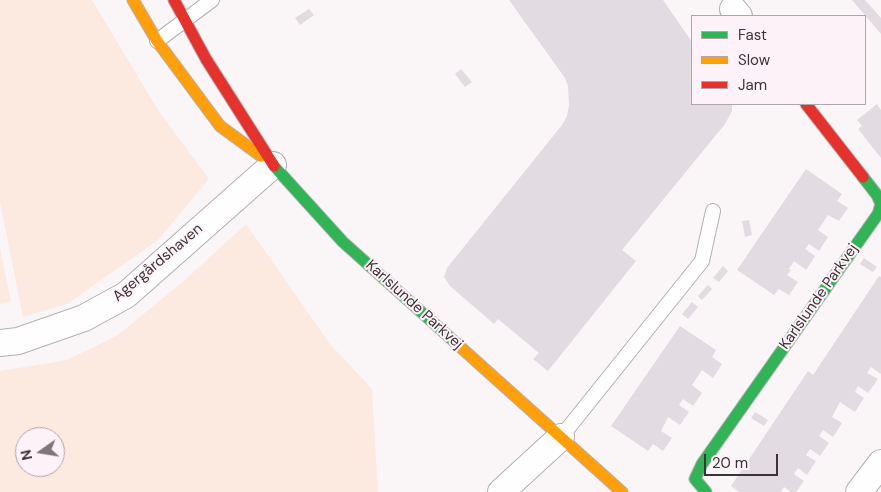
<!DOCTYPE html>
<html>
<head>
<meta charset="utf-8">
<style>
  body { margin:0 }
  #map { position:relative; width:881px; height:492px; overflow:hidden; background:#faf5f7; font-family:"DM Sans",sans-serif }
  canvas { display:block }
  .legend { position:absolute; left:691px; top:15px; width:175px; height:90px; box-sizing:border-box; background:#fdf2f7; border:1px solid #b0a5aa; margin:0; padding:6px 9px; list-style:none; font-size:15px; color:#3d3237 }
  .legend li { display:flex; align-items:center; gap:10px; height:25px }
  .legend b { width:25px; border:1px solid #b0a5aa }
  .north { position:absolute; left:15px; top:427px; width:50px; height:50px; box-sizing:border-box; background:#fdf2f7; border:1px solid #b0a5aa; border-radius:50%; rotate:257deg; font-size:14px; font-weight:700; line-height:20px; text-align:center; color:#3d3237 }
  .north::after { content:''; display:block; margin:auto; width:18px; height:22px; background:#7f767a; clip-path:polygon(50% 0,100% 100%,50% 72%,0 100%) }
  .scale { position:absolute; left:704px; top:454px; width:74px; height:22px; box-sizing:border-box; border:2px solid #3d3237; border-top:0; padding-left:6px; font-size:15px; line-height:18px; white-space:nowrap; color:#3d3237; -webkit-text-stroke:4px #fdf2f7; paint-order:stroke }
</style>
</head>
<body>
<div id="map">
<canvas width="881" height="492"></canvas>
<ul class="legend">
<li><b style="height:6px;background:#30b455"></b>Fast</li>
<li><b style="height:6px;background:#ff9f0a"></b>Slow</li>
<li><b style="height:6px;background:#e5322d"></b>Jam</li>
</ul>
<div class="north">N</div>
<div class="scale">20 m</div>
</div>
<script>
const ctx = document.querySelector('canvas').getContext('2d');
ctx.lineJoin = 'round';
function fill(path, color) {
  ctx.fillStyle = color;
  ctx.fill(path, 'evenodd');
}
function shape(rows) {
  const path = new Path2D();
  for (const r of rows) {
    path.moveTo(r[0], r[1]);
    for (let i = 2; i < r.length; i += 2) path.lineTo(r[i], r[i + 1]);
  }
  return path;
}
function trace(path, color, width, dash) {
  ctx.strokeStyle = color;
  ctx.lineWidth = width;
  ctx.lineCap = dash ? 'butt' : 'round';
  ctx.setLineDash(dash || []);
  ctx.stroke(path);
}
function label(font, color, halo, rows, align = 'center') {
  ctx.font = font + ' "DM Sans",sans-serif';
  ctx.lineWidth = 4;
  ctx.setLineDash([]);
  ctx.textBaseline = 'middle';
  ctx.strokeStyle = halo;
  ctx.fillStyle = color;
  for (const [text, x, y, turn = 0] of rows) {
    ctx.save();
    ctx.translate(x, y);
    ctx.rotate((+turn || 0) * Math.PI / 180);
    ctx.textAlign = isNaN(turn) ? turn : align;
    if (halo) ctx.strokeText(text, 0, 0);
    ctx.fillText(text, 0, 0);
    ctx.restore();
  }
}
fill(shape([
  [0,0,92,0,158,110,209,179,158,240,67,304,23,317,0,202],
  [246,224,330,344,372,389,378,492,0,492,0,371,67,360,118,335,186,279],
  [25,437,55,437,55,467,25,467],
  [0,248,11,301,0,304]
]), '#fceae0');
fill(shape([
  [509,0,663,0,692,42,692,104,732,104,732,111,725,124,622,250,636,261,548,371,533,359,539,353,498,319,494,324,450,286,444,277,447,268,562,125,567,116,569,105,568,86,565,78],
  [852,0,865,0,881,18,881,34],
  [309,9,314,15,300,25,295,18],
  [461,69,472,82,465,87,455,74],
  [877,104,881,110,881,158,858,129,862,126,857,120],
  [806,169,842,194,837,201,848,208,839,221,828,215,818,230,828,237,819,251,809,244,805,249,815,256,806,270,794,261,789,269,791,270,787,275,798,282,789,295,779,289,774,295,737,270],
  [749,220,752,235,745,237,742,221],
  [864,258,877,267,873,272,860,264],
  [723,266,728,271,719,282,713,278],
  [879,276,881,277,881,374,871,367,867,373,878,379,868,393,858,386,855,392,864,398,855,412,840,402,832,417,842,423,833,437,823,430,819,436,829,443,820,456,810,449,806,455,816,461,807,475,798,468,794,474,804,481,796,492,791,492,784,487,781,491,783,492,739,492,731,486,808,371,813,375],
  [708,285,712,289,702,300,698,296],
  [692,302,698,307,688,319,682,314],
  [680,326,716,350,712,357,722,364,713,378,702,370,692,385,702,393,693,406,683,399,679,405,689,412,680,425,668,417,661,431,672,438,663,451,653,444,648,451,611,426],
  [755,412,768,420,764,426,751,418]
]), '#e2dce2');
const lane = shape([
  [157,41,212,0],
  [561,437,702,261,713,211]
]);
const street = shape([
  [733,9,739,16],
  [0,343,18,341,84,318,126,295,273,165],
  [501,492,561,437],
  [859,492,881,463]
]);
const fast = shape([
  [274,166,343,242,457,344],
  [706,492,695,479,702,464,878,214,881,204,877,195,863,177]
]);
const slow = shape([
  [133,0,157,41,220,126,261,156],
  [457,344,622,492]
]);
const jam = shape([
  [174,0,206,59,274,166],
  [806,104,863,177]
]);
trace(lane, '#b5afb2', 16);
trace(street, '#b5afb2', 28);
trace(fast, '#b5afb2', 13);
trace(slow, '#b5afb2', 13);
trace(jam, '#b5afb2', 13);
trace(lane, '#fefefe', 14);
trace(street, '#fefefe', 26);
trace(fast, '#30b455', 11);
trace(slow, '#ff9f0a', 11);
trace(jam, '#e5322d', 11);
label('15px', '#3d3237', '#fdf2f7', [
  ["Agergårdshaven",158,263,-40],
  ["Karlslunde Parkvej",819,297,-55],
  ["Karlslunde Parkvej",414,305,42]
]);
</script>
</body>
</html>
